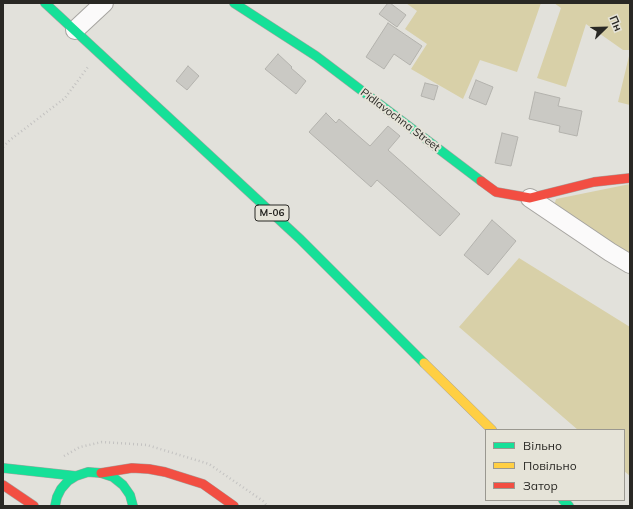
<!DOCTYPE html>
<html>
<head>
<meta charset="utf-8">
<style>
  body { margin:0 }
  #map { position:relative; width:633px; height:509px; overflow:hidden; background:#e2e1db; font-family:Mulish,sans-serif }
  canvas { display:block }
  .frame { position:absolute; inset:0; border:4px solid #292824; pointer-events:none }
  .legend { position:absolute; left:485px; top:429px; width:140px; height:72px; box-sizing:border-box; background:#e5e3d8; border:1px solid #9a9890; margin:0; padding:5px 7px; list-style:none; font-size:12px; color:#292824 }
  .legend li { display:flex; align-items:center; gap:8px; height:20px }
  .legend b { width:20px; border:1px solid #9a9890 }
  .north { position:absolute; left:585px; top:8px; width:40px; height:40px; -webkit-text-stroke:3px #e5e3d8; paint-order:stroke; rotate:67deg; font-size:11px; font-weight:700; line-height:16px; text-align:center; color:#292824 }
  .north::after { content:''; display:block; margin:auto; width:14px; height:18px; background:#292824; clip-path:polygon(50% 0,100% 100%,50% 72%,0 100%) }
</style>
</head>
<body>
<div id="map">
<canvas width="633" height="509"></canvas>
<div class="frame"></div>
<ul class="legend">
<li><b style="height:5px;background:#16e098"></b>Вільно</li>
<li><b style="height:5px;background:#ffcf43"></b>Повільно</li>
<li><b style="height:5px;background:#f24e42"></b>Затор</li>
</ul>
<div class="north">Пн</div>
</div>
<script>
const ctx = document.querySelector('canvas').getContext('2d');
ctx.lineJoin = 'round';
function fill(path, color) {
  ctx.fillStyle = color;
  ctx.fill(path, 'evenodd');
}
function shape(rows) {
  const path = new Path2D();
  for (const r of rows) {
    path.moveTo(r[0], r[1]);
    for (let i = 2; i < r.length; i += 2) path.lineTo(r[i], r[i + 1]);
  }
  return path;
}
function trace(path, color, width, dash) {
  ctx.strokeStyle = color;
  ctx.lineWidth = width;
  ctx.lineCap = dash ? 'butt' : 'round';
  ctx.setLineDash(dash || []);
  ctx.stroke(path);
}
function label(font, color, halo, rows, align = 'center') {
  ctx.font = font + ' Mulish,sans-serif';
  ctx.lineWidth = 4;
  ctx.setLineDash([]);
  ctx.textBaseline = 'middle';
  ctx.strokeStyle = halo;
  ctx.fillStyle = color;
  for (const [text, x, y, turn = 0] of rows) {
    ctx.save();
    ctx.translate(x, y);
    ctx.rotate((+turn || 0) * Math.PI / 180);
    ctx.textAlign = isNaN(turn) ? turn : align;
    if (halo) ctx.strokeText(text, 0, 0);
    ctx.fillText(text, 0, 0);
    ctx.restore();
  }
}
fill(shape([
  [406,3,541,3,517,72,480,60,463,99,411,69,427,44,405,29,417,11],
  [554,3,630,3,630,50,623,50,586,24,566,87,537,78,561,8],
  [630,52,630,105,618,102],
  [630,184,630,257,554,206,556,199],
  [519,258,630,327,630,476,624,471,624,430,578,430,459,327]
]), '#d8d0a8');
const building = shape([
  [388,3,390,3,406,15,397,27,379,14,388,3],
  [388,23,422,46,410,65,394,54,384,69,366,57,388,23],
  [278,54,292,67,291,68,306,81,296,94,265,69,278,54],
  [188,66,199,76,187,90,176,81,188,66],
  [476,80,493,87,486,105,469,98,476,80],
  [425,83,438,86,434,100,421,96,425,83],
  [535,92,560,98,558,106,582,111,577,136,559,132,560,126,529,119,535,92],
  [326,113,336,123,339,119,370,146,388,126,400,136,388,150,460,214,440,236,377,180,371,187,309,132,326,113],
  [502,133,518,137,511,166,495,163,502,133],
  [492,220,516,241,488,275,464,255,492,220]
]);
fill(building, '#cac9c4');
trace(building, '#b3b2ad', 1);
const street = shape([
  [75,30,104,3],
  [530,198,610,252,630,264]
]);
const fast = shape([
  [45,3,300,239,424,363],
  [234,3,316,56,481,181],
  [3,468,76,476],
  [563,500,569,506],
  [55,506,57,497,61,489,68,481,76,476,88,472,101,473,113,477,123,485,130,495,133,506]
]);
const slow = shape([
  [424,363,492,430]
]);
const jam = shape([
  [481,181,496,192,530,198,594,182,630,178],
  [101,473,132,468,149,469,165,472,203,484,234,506],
  [3,485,34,506]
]);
trace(street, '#a6a4a0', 20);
trace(fast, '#a6a4a0', 10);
trace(slow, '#a6a4a0', 10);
trace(jam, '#a6a4a0', 10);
trace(shape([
  [3,147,10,140,65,98,88,67],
  [64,456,80,447,102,442,147,445,209,464,263,501,267,506]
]), '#c3c2c1', 2.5, [1, 3]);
trace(street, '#fbfafa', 18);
trace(fast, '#16e098', 9);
trace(slow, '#ffcf43', 9);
trace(jam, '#f24e42', 9);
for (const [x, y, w] of [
  [272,213,34]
]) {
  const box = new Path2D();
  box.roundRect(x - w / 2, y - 8, w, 16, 3);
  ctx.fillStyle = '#e5e3d8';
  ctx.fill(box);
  trace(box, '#292824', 1);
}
label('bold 10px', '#292824', null, [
  ["М-06",272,213]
]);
label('11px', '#292824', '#e5e3d8', [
  ["Pidlavochna Street",400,120,37]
]);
</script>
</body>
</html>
